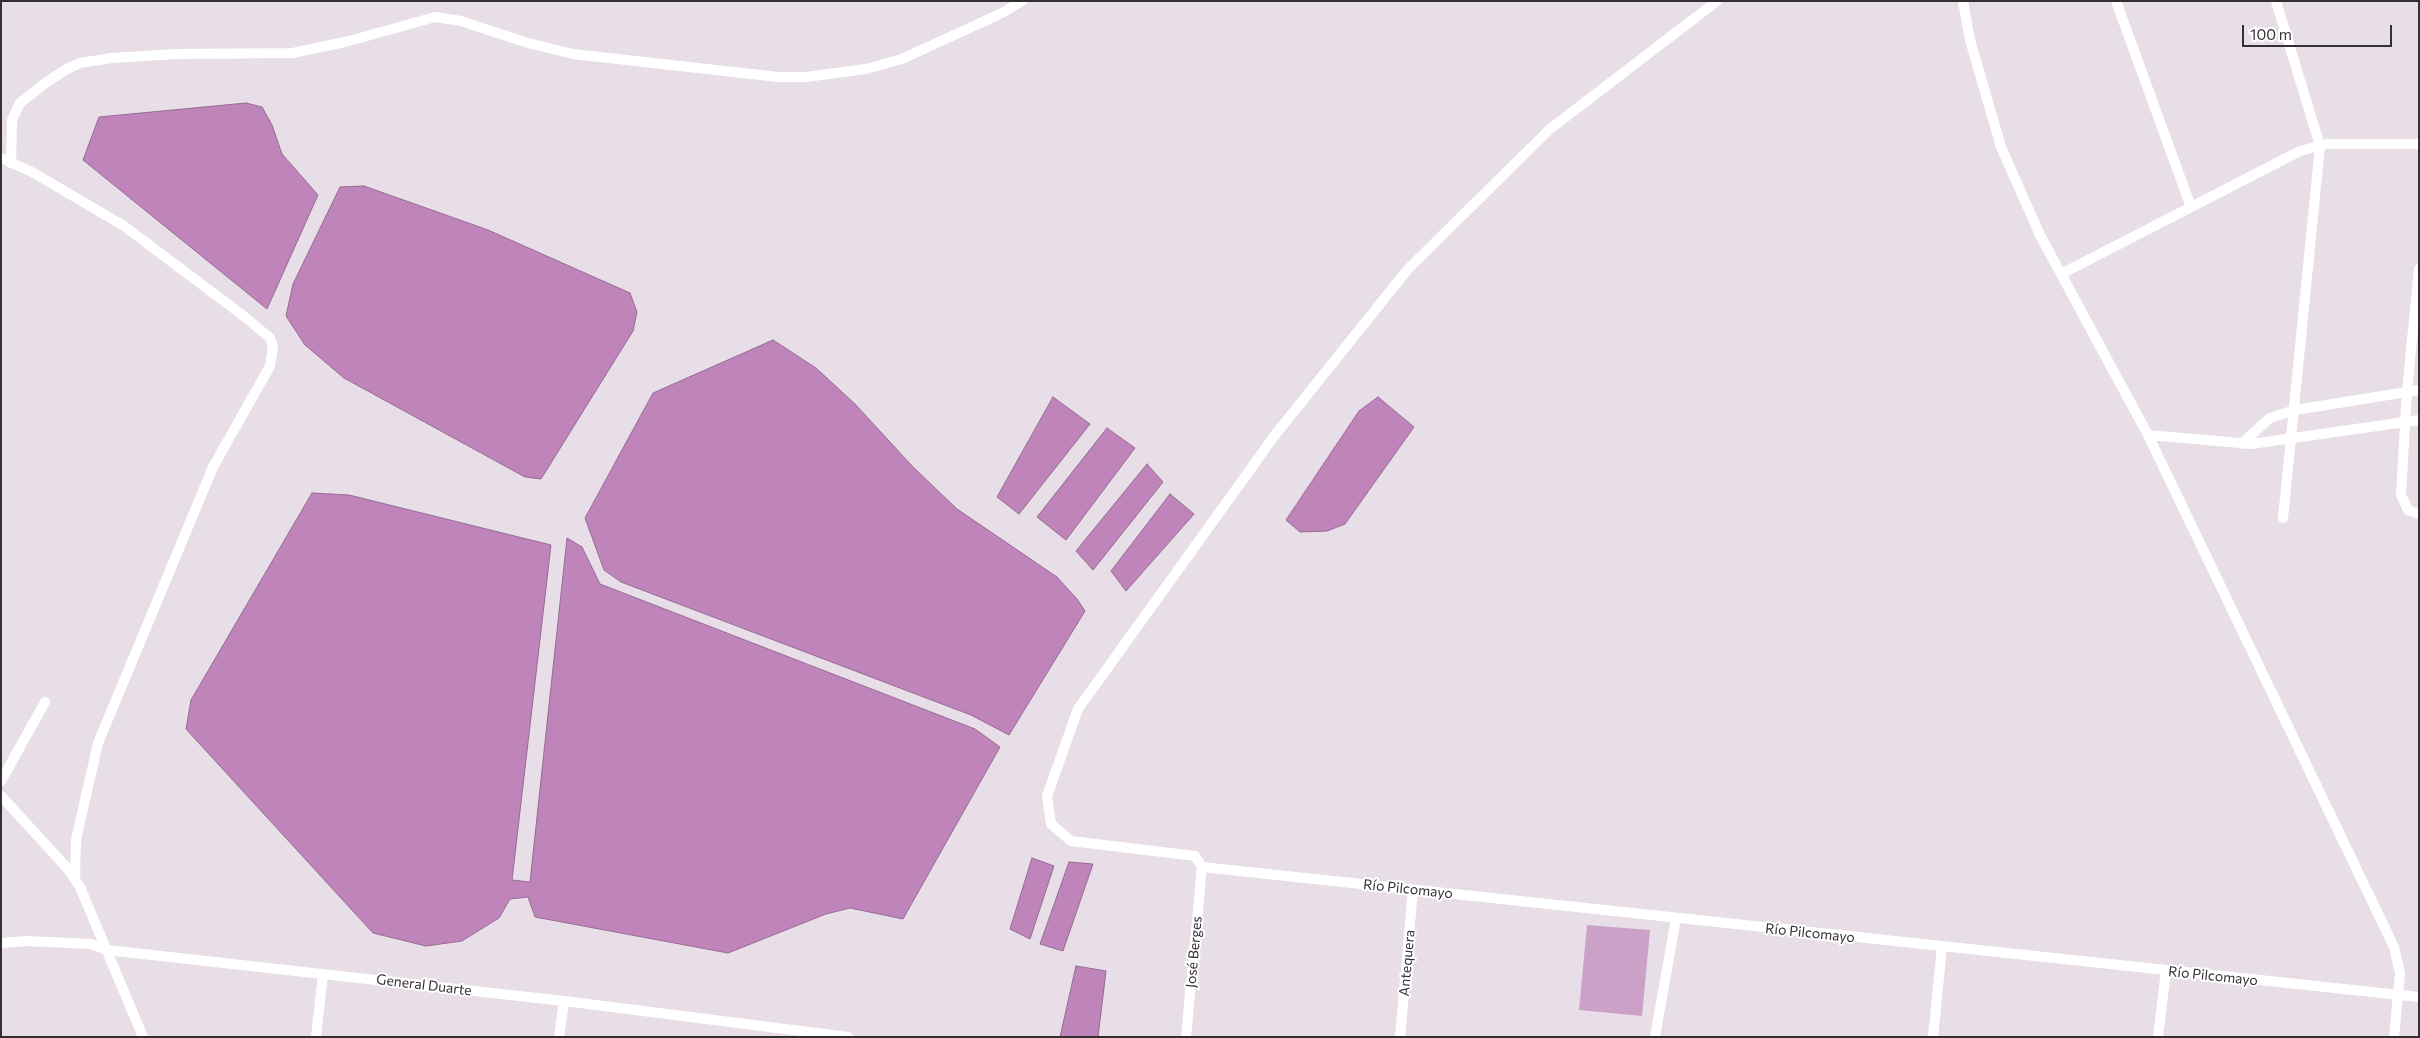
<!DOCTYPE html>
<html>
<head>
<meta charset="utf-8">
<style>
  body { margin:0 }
  #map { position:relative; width:2420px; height:1038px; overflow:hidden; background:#e8dee7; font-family:Commissioner,sans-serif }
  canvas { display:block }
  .frame { position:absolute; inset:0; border:2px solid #332f32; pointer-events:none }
  .scale { position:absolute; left:2242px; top:25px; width:150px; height:22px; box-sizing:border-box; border:2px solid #332f32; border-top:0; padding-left:6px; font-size:15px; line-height:18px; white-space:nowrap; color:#332f32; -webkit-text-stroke:4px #fff; paint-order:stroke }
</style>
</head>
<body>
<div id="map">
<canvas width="2420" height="1038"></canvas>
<div class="frame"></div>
<div class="scale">100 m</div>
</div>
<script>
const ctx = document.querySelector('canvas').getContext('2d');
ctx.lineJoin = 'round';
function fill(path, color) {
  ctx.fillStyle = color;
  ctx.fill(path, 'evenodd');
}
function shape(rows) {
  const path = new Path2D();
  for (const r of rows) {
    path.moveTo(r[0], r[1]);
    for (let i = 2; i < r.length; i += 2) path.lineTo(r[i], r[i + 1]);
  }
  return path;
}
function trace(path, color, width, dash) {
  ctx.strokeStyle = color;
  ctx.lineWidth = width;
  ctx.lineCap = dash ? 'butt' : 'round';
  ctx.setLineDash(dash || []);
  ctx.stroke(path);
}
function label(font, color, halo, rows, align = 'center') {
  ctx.font = font + ' Commissioner,sans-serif';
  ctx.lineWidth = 4;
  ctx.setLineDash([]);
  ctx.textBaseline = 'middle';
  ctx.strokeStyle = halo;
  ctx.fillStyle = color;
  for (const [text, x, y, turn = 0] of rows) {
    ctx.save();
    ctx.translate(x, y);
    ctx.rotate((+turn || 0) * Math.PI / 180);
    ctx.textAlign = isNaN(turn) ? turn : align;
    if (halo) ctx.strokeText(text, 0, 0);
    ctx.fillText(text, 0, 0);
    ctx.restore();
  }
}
fill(shape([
  [1587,925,1650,930,1642,1016,1579,1010]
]), '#cba1c8');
const water = shape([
  [246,103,262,107,272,125,282,154,318,195,267,309,83,160,99,117,246,103],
  [364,186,488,230,630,293,637,312,633,331,541,479,525,477,344,378,305,345,286,316,293,284,340,187,364,186],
  [773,340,816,368,855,404,913,467,957,509,1057,577,1077,599,1085,611,1009,735,971,715,621,582,604,570,585,518,653,393,773,340],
  [1053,397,1090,424,1019,514,997,497,1053,397],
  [1378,397,1414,427,1345,524,1327,531,1300,532,1286,520,1359,411,1378,397],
  [1107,428,1135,448,1066,540,1037,517,1107,428],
  [1147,464,1163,482,1093,570,1076,551,1147,464],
  [312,493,349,495,551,545,512,880,530,882,567,538,582,547,600,584,975,729,1000,747,903,919,850,908,826,914,728,953,535,917,528,897,510,899,499,918,462,941,426,946,373,933,186,729,191,700,312,493],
  [1170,494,1194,514,1126,591,1111,571,1170,494],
  [1032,858,1054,866,1030,939,1010,929,1032,858],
  [1069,862,1093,864,1063,951,1040,944,1069,862],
  [1076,966,1106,971,1098,1037,1060,1037,1076,966]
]);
fill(water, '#bf85bb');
trace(water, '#956b92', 1);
trace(shape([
  [1963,1,1970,40,2001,147,2040,235,2148,435,2394,947,2400,973,2394,1037],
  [2116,1,2191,207],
  [2276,1,2320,146,2283,518],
  [1,158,32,172,124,226,245,317,270,338,273,346,270,366,213,467,98,743,76,840,75,879],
  [11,163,12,120,20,103,44,84,65,70,80,63,112,58,176,54,293,53,349,41,435,17,461,21,528,43,573,54,778,77,806,77,866,69,902,59,1002,13,1022,1],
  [2419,269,2407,391,2401,495,2408,510,2419,514],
  [2061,274,2300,151,2327,144,2419,144],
  [2148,435,2251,444,2419,420],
  [2241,444,2270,418,2295,410,2419,390],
  [1,781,45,702],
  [1,796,68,869,80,887,143,1037],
  [1202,867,1195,856,1071,841,1051,824,1047,796,1078,709,1275,435,1408,269,1550,129,1717,1],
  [1202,867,2419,997],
  [1,943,26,941,91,944,107,950,564,1001,848,1037],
  [316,1037,323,974],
  [559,1037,564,1001],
  [1186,1037,1202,867],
  [1400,1037,1413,890],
  [1655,1037,1676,918],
  [1933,1037,1942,947],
  [2158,1037,2166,971]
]), '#fff', 10);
label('14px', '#332f32', '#fff', [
  ["Río Pilcomayo",1408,889,6],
  ["Río Pilcomayo",1810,933,6],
  ["José Berges",1194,952,-85],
  ["Antequera",1407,963,-85],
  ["Río Pilcomayo",2213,976,6],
  ["General Duarte",424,985,7]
]);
</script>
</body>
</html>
